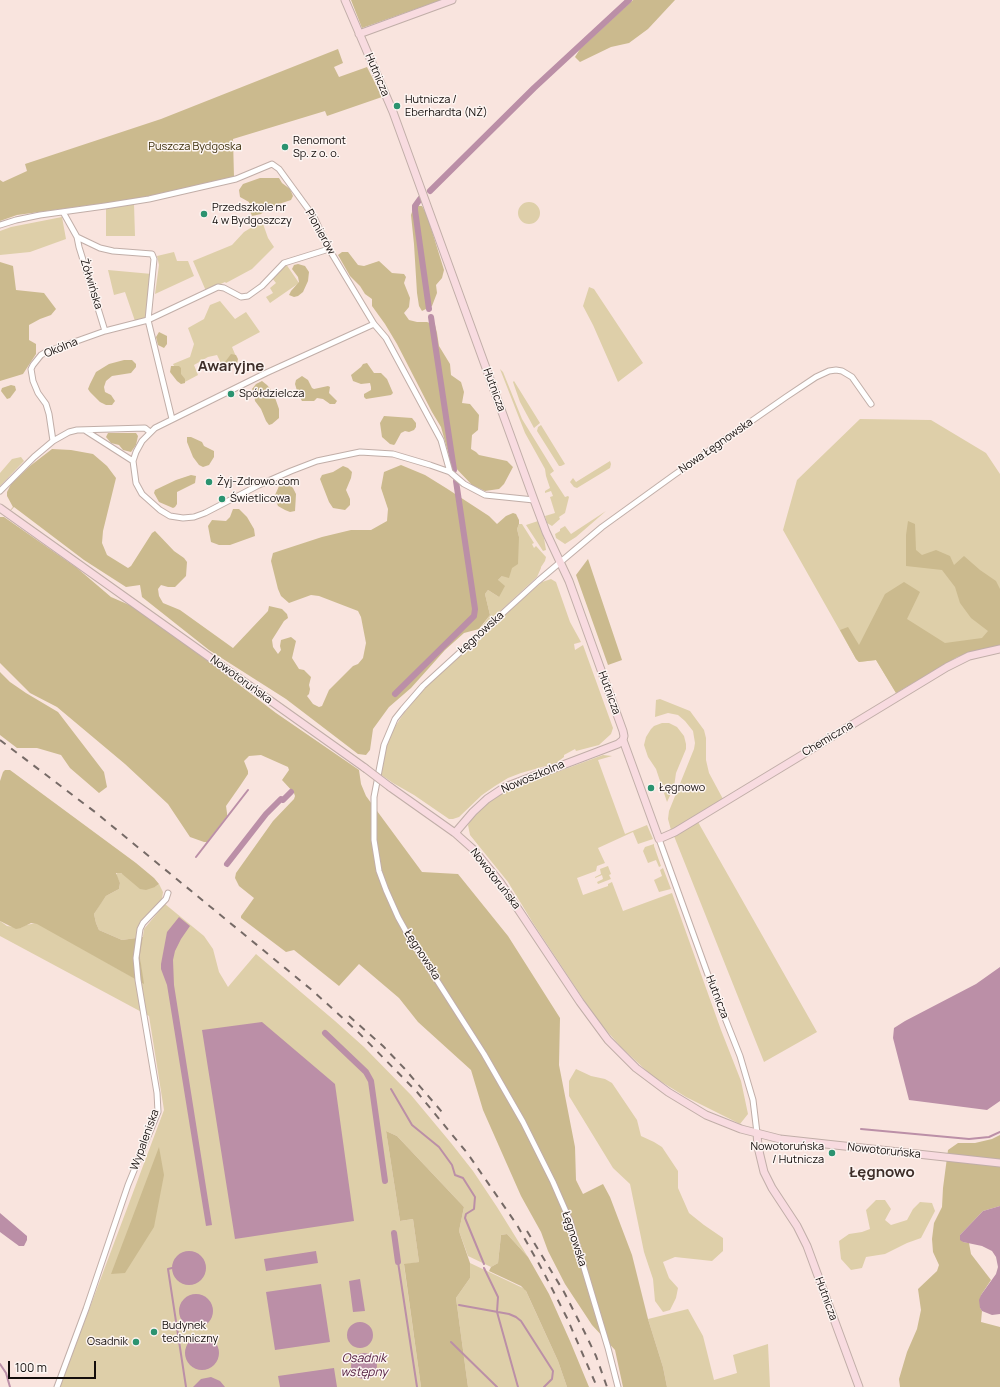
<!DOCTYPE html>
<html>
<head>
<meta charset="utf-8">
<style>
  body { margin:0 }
  #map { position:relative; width:1000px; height:1387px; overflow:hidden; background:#f9e4de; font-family:Manrope,sans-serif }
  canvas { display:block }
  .scale { position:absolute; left:8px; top:1361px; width:88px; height:18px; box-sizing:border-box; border:2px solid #130d0b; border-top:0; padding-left:5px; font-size:12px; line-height:14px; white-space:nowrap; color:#130d0b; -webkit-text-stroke:3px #fdf5f2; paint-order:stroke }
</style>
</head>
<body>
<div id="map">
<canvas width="1000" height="1387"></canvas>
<div class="scale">100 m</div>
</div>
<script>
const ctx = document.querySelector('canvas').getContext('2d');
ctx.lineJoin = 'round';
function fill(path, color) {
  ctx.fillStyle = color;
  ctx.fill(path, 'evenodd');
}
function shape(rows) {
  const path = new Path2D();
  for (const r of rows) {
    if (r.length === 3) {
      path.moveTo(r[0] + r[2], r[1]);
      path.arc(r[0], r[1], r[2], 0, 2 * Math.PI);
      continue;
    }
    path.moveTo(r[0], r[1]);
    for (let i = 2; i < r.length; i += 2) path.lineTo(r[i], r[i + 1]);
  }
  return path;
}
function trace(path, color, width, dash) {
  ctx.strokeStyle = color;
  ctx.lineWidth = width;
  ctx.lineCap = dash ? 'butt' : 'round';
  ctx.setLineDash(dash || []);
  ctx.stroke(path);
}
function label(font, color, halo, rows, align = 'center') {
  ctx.font = font + ' Manrope,sans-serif';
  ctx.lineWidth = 3;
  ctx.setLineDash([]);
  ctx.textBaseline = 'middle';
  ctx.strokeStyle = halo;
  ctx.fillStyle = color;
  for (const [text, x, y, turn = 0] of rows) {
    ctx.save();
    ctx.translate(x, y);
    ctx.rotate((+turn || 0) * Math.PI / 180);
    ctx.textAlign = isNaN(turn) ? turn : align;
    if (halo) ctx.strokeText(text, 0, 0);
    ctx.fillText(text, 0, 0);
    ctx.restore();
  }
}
fill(shape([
  [529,213,11],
  [134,204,135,236,106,236,106,209],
  [62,217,66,239,30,252,0,255,0,231,11,227],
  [262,221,268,238,274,247,252,269,226,283,225,282,206,291,193,261,232,245,244,232],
  [174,252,177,261,188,261,194,276,155,294,159,265,157,256],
  [286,264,299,283,270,303,266,297,273,293,270,288,276,283,272,278],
  [108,270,152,274,148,318,135,321,125,292,114,295],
  [589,287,594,289,643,363,618,382,593,325,583,306],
  [220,301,235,319,246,312,260,332,232,347,237,359,223,367,217,355,208,357,194,365,198,375,183,383,173,364,190,357,194,344,188,328,204,319,210,305],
  [500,369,503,372,522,419,554,471,550,474,565,497,568,496,569,497,565,513,559,517,560,519,552,526,547,523,545,516,555,513,550,497,553,496,551,491,545,493,545,491,550,488,546,476,545,469,525,433],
  [514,381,540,423,534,428,520,402,513,382],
  [860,419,931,420,986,453,1000,474,1000,645,974,651,957,657,896,693,876,660,859,662,856,659,783,530,797,480],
  [541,425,565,464,561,466,559,466,537,431,538,427],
  [21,457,24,461,0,486,0,473,12,459],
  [610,461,611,464,610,468,577,488,574,487,570,482,573,478,576,482],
  [606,511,576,537,565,544,556,538,555,534,560,531,560,529,565,526,571,534],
  [538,521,544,538,546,550,543,551,526,525],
  [519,524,522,524,534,543,532,544,534,548,536,546,546,557,545,561,541,567,541,568,537,577,484,626,482,626,490,615,485,594,488,590,499,597,498,580,502,576,519,537,517,529],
  [551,579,556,582,570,622,581,642,574,644,575,650,583,645,613,728,611,734,599,745,576,751,575,749,564,755,564,757,556,763,521,773,508,778,495,786,482,795,459,817,453,819,449,819,414,795,393,783,380,774,386,747,392,731,404,713,421,692,445,668,542,582],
  [660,699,690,711,704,730,706,738,706,760,709,773,723,799,671,830,668,819,669,811,694,749,695,743,693,731,685,721,678,715,668,713,655,717,656,700],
  [662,723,669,723,677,727,684,736,686,744,686,749,676,773,674,787,667,802,656,769,648,757,644,745,646,737,651,729,654,726],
  [603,755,612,756,598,760,625,834,647,825,653,839,638,844,633,832,598,848,605,863,597,866,596,871,577,878,583,895,608,886,608,884,612,882,623,911,672,893,721,1030,741,1081,748,1114,740,1124,686,1097,652,1076,621,1047,597,1020,533,923,508,882,470,835,468,825,472,819,478,811,498,795,511,788,558,770,560,771],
  [698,822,817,1032,764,1062,674,836],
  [654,844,654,846,661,866,659,867,656,860,648,863,643,851,645,847],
  [608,866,611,874,609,875,611,879,598,884,597,882,603,879,602,875,595,878,595,877,601,874,600,869],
  [663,868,671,889,659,892,654,880,662,876,660,870],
  [118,872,155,887,159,884,163,892,162,899,138,927,136,938,122,940,99,930,96,923,94,914,99,906,106,896,119,889,120,883,116,875],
  [165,904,204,936,213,949,219,972,228,987,256,954,335,1021,364,1047,411,1095,451,1143,473,1171,497,1207,528,1257,507,1234,501,1235,498,1263,491,1267,468,1256,459,1231,464,1207,397,1136,386,1131,400,1221,413,1219,419,1262,404,1265,421,1387,60,1387,164,1110,149,1016,0,936,0,921,7,926,21,928,26,925,37,923,143,983,140,957,144,929],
  [576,1069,591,1076,605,1079,612,1083,637,1120,641,1136,654,1142,662,1147,678,1171,678,1188,689,1213,704,1225,723,1238,723,1251,712,1261,675,1257,663,1262,669,1278,678,1288,676,1298,670,1310,663,1312,655,1301,653,1279,644,1252,630,1184,613,1168,569,1096,569,1081],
  [876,1200,885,1200,891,1209,885,1220,891,1225,907,1220,913,1209,920,1202,932,1203,935,1211,921,1238,907,1243,885,1254,866,1257,862,1268,851,1270,841,1259,839,1241,849,1234,862,1232,870,1229,866,1210],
  [470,1263,525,1289,558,1361,567,1387,468,1387,456,1298,470,1278],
  [688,1309,703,1336,714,1380,737,1373,733,1355,768,1344,770,1387,667,1387,663,1367,648,1319]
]), '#decfa9');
fill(shape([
  [351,0,441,0,362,28],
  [633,0,675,0,648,29,629,43,611,47,580,62,575,57,580,49],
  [338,49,343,63,334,67,339,77,367,67,382,97,327,116,325,111,233,139,234,177,136,199,17,215,0,221,0,180,3,182,27,171,25,164,161,119],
  [260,178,279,178,282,183,290,189,293,196,291,200,267,208,261,214,252,216,250,211,249,202,240,197,239,190,243,184],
  [414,206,422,206,427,215,444,270,442,278,436,285,437,293,432,306,422,311,419,306,417,293,414,244,411,215],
  [342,252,348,252,358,265,364,266,379,261,392,273,404,274,406,277,404,283,410,298,409,307,404,313,409,320,417,322,427,322,435,325,437,333,439,346,450,364,451,375,461,382,464,392,462,403,470,404,479,415,478,430,472,435,471,449,476,452,479,455,507,461,513,467,504,484,499,489,485,491,472,485,451,463,441,427,432,412,397,344,385,324,372,306,372,299,365,294,360,286,350,276,338,255],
  [0,262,13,266,16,290,44,293,56,309,51,315,40,319,29,325,29,340,36,344,36,354,23,374,0,381],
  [298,264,305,266,309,272,308,281,303,292,298,296,294,297,289,295,291,291,299,282,298,277,292,269,294,265],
  [159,332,167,336,167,344,164,348,158,345,156,337],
  [231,354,236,355,238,359,237,364,231,366,226,364,225,362],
  [124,360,132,360,136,364,136,367,131,373,112,376,106,381,104,387,105,392,111,395,115,401,112,405,106,405,100,402,90,392,88,389,90,384,96,372,109,364],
  [367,363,374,373,381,373,387,379,393,393,391,395,366,399,364,397,364,394,371,390,371,387,370,383,361,384,353,381,351,375,361,367,363,364],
  [171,366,179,366,181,368,181,374,185,379,185,383,181,384,177,381,170,372],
  [302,376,308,380,312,388,314,389,328,386,330,387,329,393,337,401,335,404,330,404,323,399,317,398,314,401,302,401,298,394,295,384,296,380],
  [262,381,267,385,273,392,279,409,279,418,272,424,269,425,266,421,261,409,255,401,254,393,252,389,256,384],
  [11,385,15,386,16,390,10,398,7,399,1,391,2,388],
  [384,416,412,418,416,423,416,427,414,430,409,432,405,431,401,433,395,444,394,445,390,444,382,437,380,423],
  [108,433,136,433,138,436,136,445,131,452,123,450,119,445,111,443,106,437],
  [187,437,191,437,202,442,204,446,214,451,214,457,209,465,203,467,199,465,193,457,187,442],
  [52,449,71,450,93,454,107,466,116,478,103,531,102,543,107,555,128,568,131,566,152,533,155,531,174,551,184,558,187,562,186,576,175,587,168,587,161,585,158,589,159,596,163,603,180,610,233,648,268,611,269,606,282,609,287,614,288,618,284,621,272,640,273,647,278,654,281,650,280,646,281,640,291,637,296,641,292,658,299,669,304,670,311,677,309,685,310,689,309,694,307,696,313,704,319,707,322,706,329,690,353,666,358,664,363,658,366,643,361,617,358,611,319,596,311,595,289,603,281,596,278,589,271,561,273,553,322,537,351,530,371,530,387,521,388,509,381,488,384,472,401,465,425,475,446,488,489,516,497,524,506,516,513,513,516,514,519,520,519,524,517,529,519,537,518,564,512,568,509,578,502,576,498,580,505,586,499,597,488,590,485,594,490,615,479,629,464,633,445,650,411,688,389,707,373,729,370,750,366,755,358,754,286,699,209,650,142,597,140,585,126,587,84,560,14,507,4,517,77,568,111,597,134,607,212,664,276,713,359,770,361,784,366,796,422,872,458,874,508,936,560,1018,559,1065,575,1147,576,1180,583,1194,603,1184,610,1197,632,1255,648,1319,663,1367,667,1387,623,1387,615,1350,592,1325,565,1284,548,1251,541,1232,521,1196,483,1110,471,1070,418,1022,399,998,359,964,339,986,294,950,286,952,241,918,241,916,254,898,239,886,235,878,236,873,273,821,294,799,295,796,294,793,282,780,289,770,288,767,261,755,249,756,244,761,248,771,248,774,240,786,226,806,227,813,227,816,207,842,204,842,190,837,168,804,125,764,57,707,30,693,0,663,0,517,4,517,13,507,7,496,7,492,11,484,30,466],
  [343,466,348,468,352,472,351,478,346,490,350,499,350,505,345,510,333,508,329,502,320,479,322,475,333,472],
  [191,475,196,476,195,483,177,492,177,504,175,507,173,508,159,502,154,493,155,490,176,480],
  [288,483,293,488,296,494,295,511,290,512,285,510,278,506,276,501,275,495,280,484],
  [233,509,239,509,247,517,254,529,255,536,230,545,219,545,211,542,208,526,212,520,226,521,230,517],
  [908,521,915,524,916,550,922,555,936,550,950,556,954,565,964,556,980,570,996,581,1000,589,1000,645,974,651,957,657,896,693,876,660,859,662,856,659,840,630,848,627,859,645,885,594,904,582,920,592,907,619,945,643,982,638,988,631,971,618,960,603,955,587,942,570,906,566,906,535],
  [588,559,622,660,608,665,576,575],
  [0,672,10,682,26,693,58,712,104,772,107,787,99,793,70,768,61,755,37,748,17,748,0,735],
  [5,770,10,770,136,863,154,878,159,884,155,887,146,890,140,889,121,873,116,873,120,883,119,889,106,896,94,914,96,923,99,930,122,940,143,937,140,957,144,984,37,924,31,923,21,928,16,929,0,921,0,781,3,772],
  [386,1131,397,1136,464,1207,459,1231,470,1263,470,1278,456,1298,468,1387,421,1387,404,1264,419,1262,413,1219,400,1221],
  [1000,1135,1000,1206,983,1211,960,1235,963,1242,969,1243,971,1254,991,1280,981,1295,980,1308,982,1311,981,1322,1000,1327,1000,1387,900,1387,899,1379,907,1352,917,1329,921,1310,918,1289,937,1271,939,1265,933,1252,932,1239,934,1223,942,1207,943,1188,948,1150,958,1143,975,1143,992,1139],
  [159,1147,164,1175,154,1227,125,1273,111,1274],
  [507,1234,528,1257,549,1294,570,1341,589,1387,567,1387,558,1361,526,1291,521,1286,489,1271,491,1267,498,1263,501,1235]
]), '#cbba8e');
fill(shape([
  [179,917,190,926,181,939,175,951,173,960,174,985,212,1225,206,1226,167,985,161,969,161,964,167,932],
  [1000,967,1000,1101,987,1110,909,1100,893,1038,894,1028,905,1021,976,984],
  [262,1022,335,1084,354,1221,235,1239,202,1030],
  [1000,1206,1000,1314,992,1315,982,1311,980,1308,979,1300,981,1295,996,1274,998,1267,996,1257,992,1251,982,1246,963,1242,960,1240,960,1235,983,1211],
  [0,1213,27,1236,27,1240,24,1246,19,1246,0,1232],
  [189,1268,17],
  [316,1251,318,1263,266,1271,264,1259],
  [360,1279,365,1311,353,1312,349,1281],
  [321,1284,330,1342,275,1350,266,1292],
  [196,1311,17],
  [360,1335,13],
  [202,1353,17],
  [364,1366,13],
  [334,1368,337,1387,280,1387,278,1376],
  [211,1377,220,1381,225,1387,193,1387,201,1379]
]), '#bb8fa7');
trace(shape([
  [196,857,248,790],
  [391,1089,412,1125,439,1147,452,1165,455,1175,463,1178,475,1197,474,1209,466,1214,465,1218,484,1264],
  [861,1129,969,1139,989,1137,1000,1132],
  [398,1262,417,1387],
  [172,1268,168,1269,186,1387],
  [484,1268,498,1297,497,1312,518,1387],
  [459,1305,509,1314,516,1317,521,1321,553,1371,552,1379,544,1387],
  [451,1342,497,1387],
  [0,1364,6,1373,10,1387]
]), '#bb8fa7', 2);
trace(shape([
  [430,191,534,88,629,0],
  [420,199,415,206,415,210,429,309],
  [431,317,454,470],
  [395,694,474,616,475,609,456,481],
  [227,864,266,814,281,799,283,800,291,792],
  [325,1033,366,1072,371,1081,385,1181],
  [394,1233,398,1262]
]), '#bb8fa7', 6);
const street = shape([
  [0,225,16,220,40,215,105,206,149,199,236,179,272,164,279,169,314,217,329,249,374,324,386,338,441,440,450,472],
  [77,237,79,247,105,331],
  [374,324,266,373,155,428,142,441,136,452,133,461,136,483,142,494,160,510,170,516,183,518,194,517,205,513,259,485,291,471,317,461,360,452,393,454,430,465,450,472,464,484,485,495,534,500],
  [172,419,148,320,218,287,224,288,241,297,248,296,262,286,284,263,329,249],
  [86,431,133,461],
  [53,441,49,414,46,404,38,393,33,381,31,369,33,365,41,355,46,352,105,331,148,320,154,259,152,254,113,251,100,248,77,237,63,212],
  [0,491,34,457,53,441,69,432,77,430,145,428,150,432],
  [659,839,708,975,740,1056,753,1100,757,1133],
  [57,1387,86,1309,128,1185,158,1112,157,1093,138,980,136,958,140,929,143,923,166,899,168,893],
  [618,1387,608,1348,570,1221,553,1182,523,1122,484,1054,408,935,398,917,386,890,379,871,374,840,374,797,384,745,395,719,403,709,423,686,538,581,602,527,674,475,786,397,816,377,829,371,836,370,842,371,852,377,871,404]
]);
const secondary = shape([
  [345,0,393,112,534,500,546,532,569,581,623,731,624,736,623,740,659,839,675,832,947,667,969,656,1000,649],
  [359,34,452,0],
  [0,508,365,768],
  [390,787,455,833,474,850,500,882,580,1002,608,1040,636,1068,668,1092,706,1115,741,1129,780,1139,1000,1163],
  [455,833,473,812,487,799,505,787,618,744,623,740],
  [757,1133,758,1147,764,1172,772,1188,797,1226,807,1246,859,1387]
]);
trace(street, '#c1aea8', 7);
trace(secondary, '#c1aea8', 9);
trace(street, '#fff', 5);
trace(secondary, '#f8dbe0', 7);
trace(shape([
  [0,740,95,812,313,991,357,1031,417,1092,468,1154,517,1225,544,1273,567,1318,597,1387],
  [349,1016,383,1046,404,1068,442,1112],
  [527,1231,564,1292,584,1331,596,1356,607,1387]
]), '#766a66', 2, [7, 7]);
const secondaryBridge = shape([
  [365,768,390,787]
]);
trace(secondaryBridge, '#c1aea8', 9, []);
trace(secondaryBridge, '#f8dbe0', 7);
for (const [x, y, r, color] of [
  [397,106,4,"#2b9370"],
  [285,147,4,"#2b9370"],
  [204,214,4,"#2b9370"],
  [231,394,4,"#2b9370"],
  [209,482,4,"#2b9370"],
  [222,499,4,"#2b9370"],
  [651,788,4,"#2b9370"],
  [832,1153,4,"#2b9370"],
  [154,1332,4,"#2b9370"],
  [136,1342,4,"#2b9370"]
]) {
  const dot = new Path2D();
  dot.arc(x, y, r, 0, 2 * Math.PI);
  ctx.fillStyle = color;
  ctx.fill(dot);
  trace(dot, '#fdf5f2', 1.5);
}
label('11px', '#130d0b', '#fdf5f2', [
  ["Hutnicza",377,75,67],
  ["Pionierów",320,232,61],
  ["Żółwińska",91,284,73],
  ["Okólna",61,348,-22],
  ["Hutnicza",494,390,70],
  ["Nowa Łęgnowska",716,446,-35],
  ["Łęgnowska",481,633,-42],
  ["Nowotoruńska",241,680,36],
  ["Hutnicza",609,693,70],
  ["Chemiczna",828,739,-31],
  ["Nowoszkolna",533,777,-23],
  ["Nowotoruńska",495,879,52],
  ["Łęgnowska",422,955,57],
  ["Hutnicza",717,997,69],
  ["Wypaleniska",145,1140,-70],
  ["Nowotoruńska",884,1151,6],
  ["Łęgnowska",574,1239,72],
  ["Hutnicza",826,1299,70]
]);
label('11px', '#130d0b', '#fdf5f2', [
  ["Hutnicza /",405,100],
  ["Eberhardta (NŻ)",405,113],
  ["Renomont",293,141],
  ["Sp. z o. o.",293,154],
  ["Przedszkole nr",212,208],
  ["4 w Bydgoszczy",212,221],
  ["Spółdzielcza",239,394],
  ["Żyj-Zdrowo.com",217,482],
  ["Świetlicowa",230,499],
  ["Łęgnowo",659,788],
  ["Nowotoruńska",824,1147,"right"],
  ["/ Hutnicza",824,1160,"right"],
  ["Budynek",162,1326],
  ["techniczny",162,1339],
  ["Osadnik",128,1342,"right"]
], 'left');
label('11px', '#3c2f0b', '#fdf5f2', [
  ["Puszcza Bydgoska",195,147]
]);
label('italic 12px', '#562042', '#fdf5f2', [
  ["Osadnik",364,1359],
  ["wstępny",364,1373]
]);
label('bold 15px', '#3f2f2a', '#fdf5f2', [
  ["Awaryjne",231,367],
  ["Łęgnowo",882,1173]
]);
</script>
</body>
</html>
